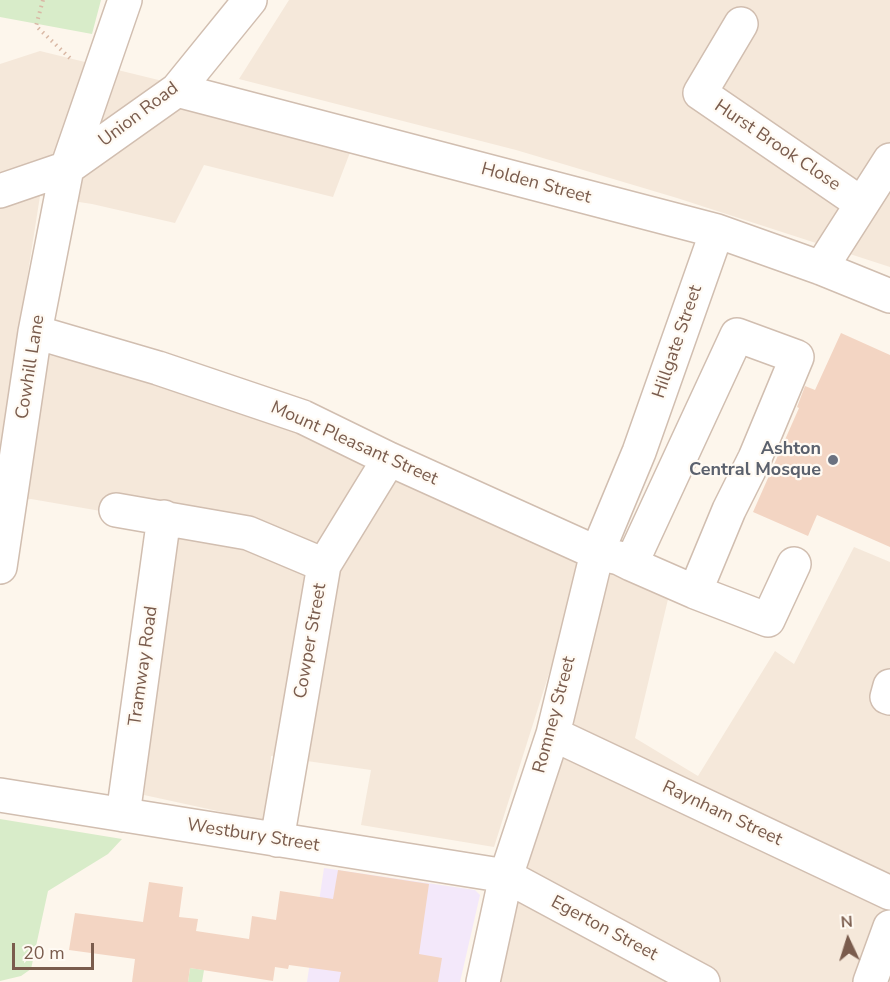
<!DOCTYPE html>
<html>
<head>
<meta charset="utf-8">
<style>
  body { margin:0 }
  #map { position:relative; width:890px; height:982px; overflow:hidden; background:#fdf6ec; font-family:"Nunito Sans",sans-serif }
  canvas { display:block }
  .north { position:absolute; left:818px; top:910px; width:60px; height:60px; -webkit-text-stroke:4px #fffaf3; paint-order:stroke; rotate:356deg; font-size:16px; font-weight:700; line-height:24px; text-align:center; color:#7a5c4d }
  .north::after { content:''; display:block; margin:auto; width:21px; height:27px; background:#7a5c4d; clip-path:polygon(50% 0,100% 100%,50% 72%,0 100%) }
  .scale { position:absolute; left:12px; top:943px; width:82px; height:27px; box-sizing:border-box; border:3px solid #7a5c4d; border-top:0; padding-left:8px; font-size:18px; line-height:21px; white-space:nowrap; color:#7a5c4d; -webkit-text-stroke:4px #fffaf3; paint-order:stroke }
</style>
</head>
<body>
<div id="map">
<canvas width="890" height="982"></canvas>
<div class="north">N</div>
<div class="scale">20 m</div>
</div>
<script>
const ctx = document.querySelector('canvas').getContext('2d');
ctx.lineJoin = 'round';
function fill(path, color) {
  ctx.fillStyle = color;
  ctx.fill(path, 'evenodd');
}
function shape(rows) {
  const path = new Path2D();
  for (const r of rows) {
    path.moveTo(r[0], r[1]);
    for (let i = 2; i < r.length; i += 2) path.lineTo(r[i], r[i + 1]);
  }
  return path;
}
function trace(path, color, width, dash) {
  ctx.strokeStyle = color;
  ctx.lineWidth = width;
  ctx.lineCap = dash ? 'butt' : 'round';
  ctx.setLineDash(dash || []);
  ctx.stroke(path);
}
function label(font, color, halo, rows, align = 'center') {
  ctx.font = font + ' "Nunito Sans",sans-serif';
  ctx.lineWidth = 4.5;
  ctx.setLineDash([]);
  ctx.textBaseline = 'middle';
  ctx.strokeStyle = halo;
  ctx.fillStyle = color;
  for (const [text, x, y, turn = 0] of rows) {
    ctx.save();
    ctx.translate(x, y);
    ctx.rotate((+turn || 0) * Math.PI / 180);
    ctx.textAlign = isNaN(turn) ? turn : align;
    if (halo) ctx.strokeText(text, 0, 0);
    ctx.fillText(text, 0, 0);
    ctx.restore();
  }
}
fill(shape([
  [289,0,890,0,890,267,677,198,516,150,239,79],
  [40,51,359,129,333,197,204,165,175,223,92,204,40,196,16,349,172,379,358,449,585,560,494,847,361,825,371,770,271,756,268,822,144,795,176,524,31,499,0,502,0,64],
  [854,547,890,562,890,982,492,982,547,786,612,569,669,595,635,738,698,776,775,651,794,664]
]), '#f5e8da');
fill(shape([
  [324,868,475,890,480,895,460,982,307,982]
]), '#f3e8fa');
fill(shape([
  [0,0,101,0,92,34,0,17],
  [0,819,122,839,108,854,48,891,31,969,21,976,0,981],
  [190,968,204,970,202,982,188,982]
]), '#d8ecc9');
fill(shape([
  [841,333,890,355,890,547,817,515,808,536,753,512,799,408,797,407,805,386,815,390],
  [338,870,429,884,419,954,442,958,438,982,339,982,341,972,289,965,288,969,275,967,273,981,190,968,188,982,132,982,135,959,69,950,75,913,143,922,149,882,183,887,179,917,198,919,196,931,249,939,252,916,276,920,280,891,333,899]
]), '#f3d5c3');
const minor = shape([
  [741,24,700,93,862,204],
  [177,90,717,231,821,268,890,296],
  [0,191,67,168,177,90,250,0],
  [821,268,890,160],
  [35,332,158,368,303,417,389,459,597,553,619,558,631,564,695,592,729,510,755,458,797,357,737,335,631,564],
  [116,510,248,533,324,565],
  [0,567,35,332,67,168,125,0],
  [695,592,768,620,794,564],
  [890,686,887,697,890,698],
  [553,734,890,893],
  [0,795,506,876,703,982],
  [123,815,164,517],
  [277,840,324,565,389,459],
  [483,982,506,876,553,734,597,553,639,452,717,231],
  [870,982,890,927]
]);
trace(minor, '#d1beb0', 36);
trace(shape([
  [43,0,36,26,73,61]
]), '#d9b8a5', 4, [1.5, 4.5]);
trace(minor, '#fff', 33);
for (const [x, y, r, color] of [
  [833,460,6,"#6b7280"]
]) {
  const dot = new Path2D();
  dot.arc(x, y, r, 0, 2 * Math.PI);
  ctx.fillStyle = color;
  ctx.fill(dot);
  trace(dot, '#fffaf3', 2);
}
label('18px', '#7a5c4d', '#fffaf3', [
  ["Union Road",139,115,-37],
  ["Hurst Brook Close",777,146,34],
  ["Holden Street",536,184,15],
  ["Hillgate Street",678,342,-71],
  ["Cowhill Lane",31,367,-81],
  ["Mount Pleasant Street",354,444,24],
  ["Cowper Street",311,641,-80],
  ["Tramway Road",144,666,-82],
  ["Romney Street",555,715,-75],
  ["Raynham Street",722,814,25],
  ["Westbury Street",253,836,9],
  ["Egerton Street",604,929,28]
]);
label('bold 18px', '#5b616d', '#fffaf3', [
  ["Ashton",821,450],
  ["Central Mosque",821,471]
], 'right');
</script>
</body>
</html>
